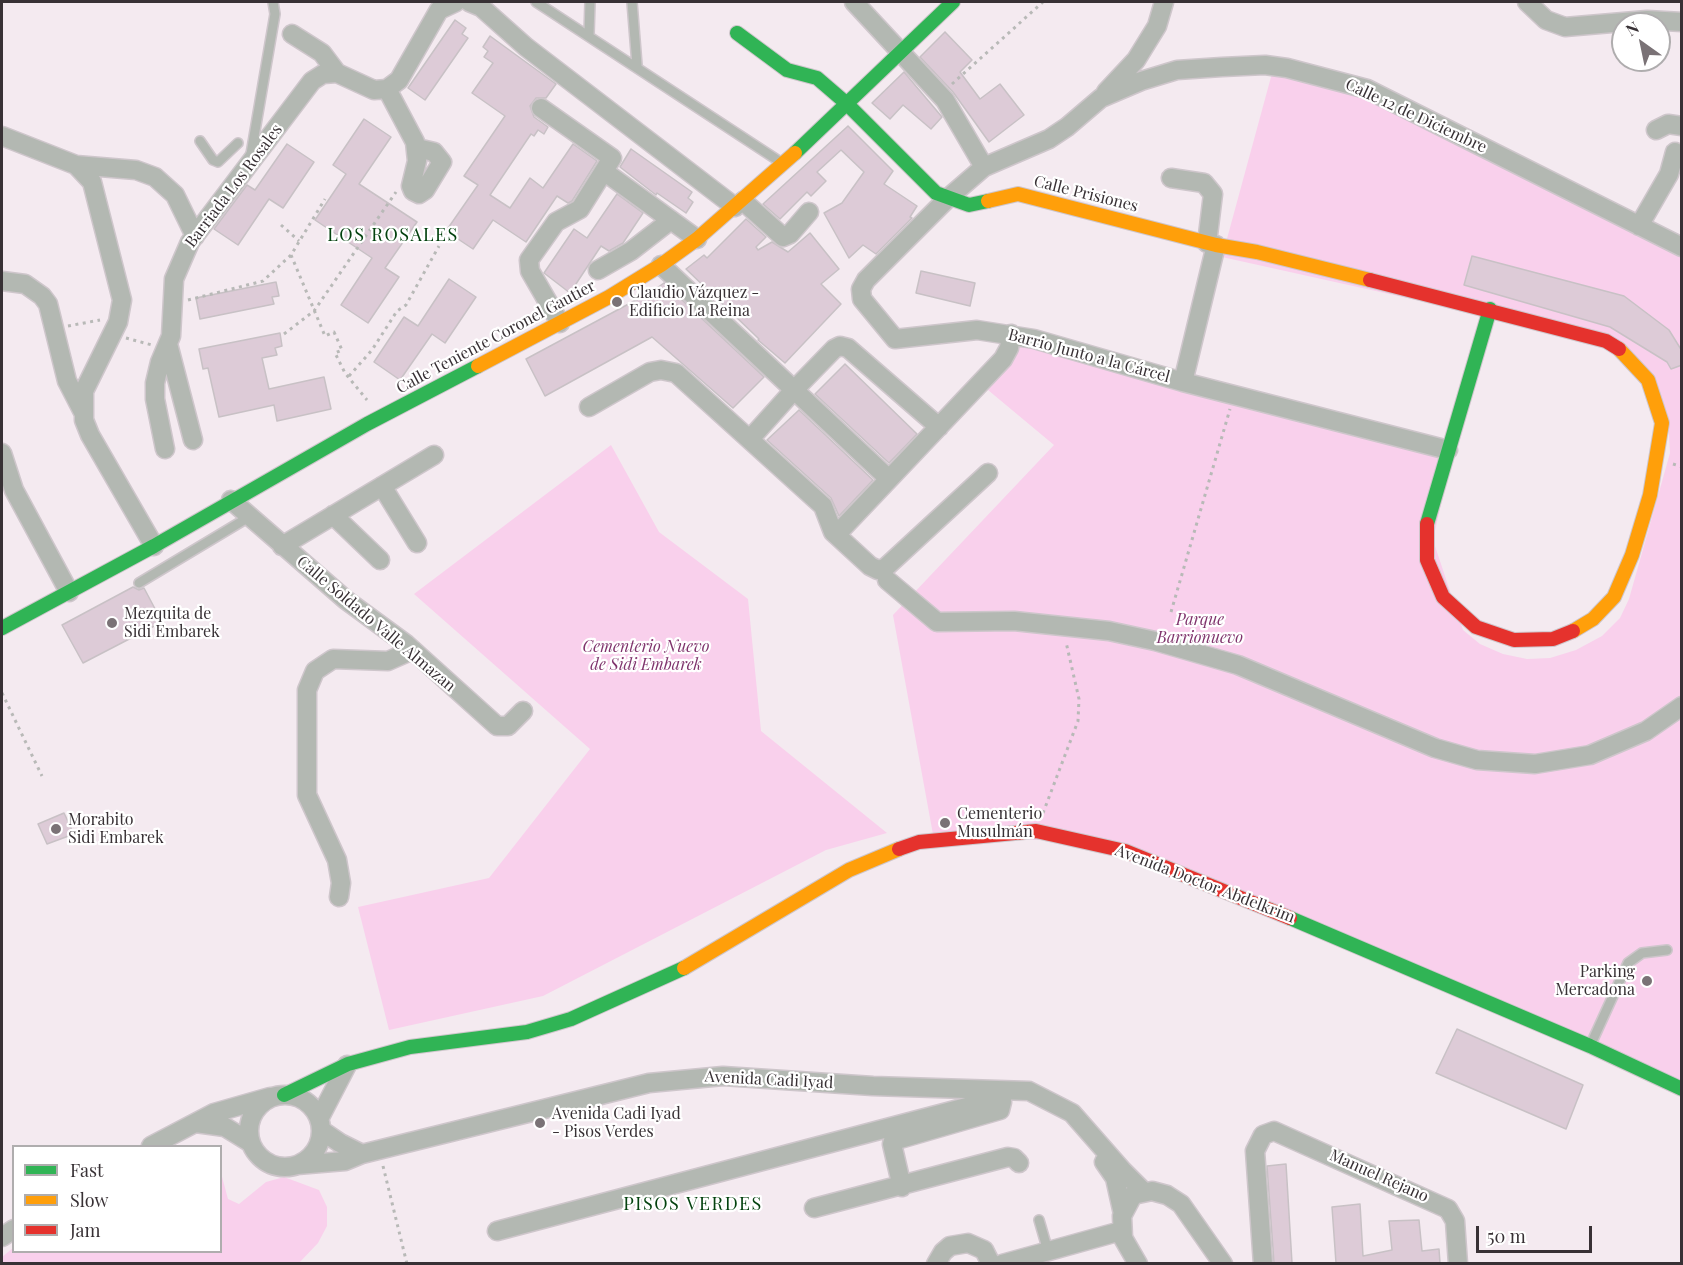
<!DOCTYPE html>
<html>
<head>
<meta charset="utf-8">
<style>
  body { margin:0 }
  #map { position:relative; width:1683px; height:1265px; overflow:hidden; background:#f4eaf0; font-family:"Playfair Display",serif }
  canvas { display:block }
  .frame { position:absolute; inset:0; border:3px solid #383135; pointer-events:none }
  .legend { position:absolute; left:12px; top:1145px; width:210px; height:108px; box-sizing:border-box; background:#fff; border:2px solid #afadae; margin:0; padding:8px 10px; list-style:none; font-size:18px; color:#383135 }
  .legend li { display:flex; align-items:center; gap:12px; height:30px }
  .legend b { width:30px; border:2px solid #afadae }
  .north { position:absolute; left:1611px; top:12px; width:60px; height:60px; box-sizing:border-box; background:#fff; border:2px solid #afadae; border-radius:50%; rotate:327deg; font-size:16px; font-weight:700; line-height:24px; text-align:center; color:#383135 }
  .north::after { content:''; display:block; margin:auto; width:21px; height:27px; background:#7a7276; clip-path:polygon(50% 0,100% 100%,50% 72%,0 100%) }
  .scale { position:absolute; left:1476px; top:1226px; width:116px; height:27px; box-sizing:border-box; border:3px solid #383135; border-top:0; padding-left:8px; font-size:18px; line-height:21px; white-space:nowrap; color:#383135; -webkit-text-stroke:4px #fff; paint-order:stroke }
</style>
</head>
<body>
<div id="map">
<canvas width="1683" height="1265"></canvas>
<div class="frame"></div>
<ul class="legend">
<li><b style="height:8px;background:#30b455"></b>Fast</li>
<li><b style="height:8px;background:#ff9f0a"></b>Slow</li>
<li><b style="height:8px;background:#e5322d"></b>Jam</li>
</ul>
<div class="north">N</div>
<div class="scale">50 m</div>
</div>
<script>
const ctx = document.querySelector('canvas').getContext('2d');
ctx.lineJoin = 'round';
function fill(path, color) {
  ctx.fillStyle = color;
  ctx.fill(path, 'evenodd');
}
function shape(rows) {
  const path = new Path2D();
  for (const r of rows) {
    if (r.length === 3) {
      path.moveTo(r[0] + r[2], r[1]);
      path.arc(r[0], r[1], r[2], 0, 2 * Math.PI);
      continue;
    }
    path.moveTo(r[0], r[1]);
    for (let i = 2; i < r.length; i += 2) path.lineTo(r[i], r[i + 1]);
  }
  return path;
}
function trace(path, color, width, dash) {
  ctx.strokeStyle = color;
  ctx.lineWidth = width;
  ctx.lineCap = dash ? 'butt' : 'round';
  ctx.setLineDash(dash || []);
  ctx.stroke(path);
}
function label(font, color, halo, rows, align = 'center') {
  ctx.font = font + ' "Playfair Display",serif';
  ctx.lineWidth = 4.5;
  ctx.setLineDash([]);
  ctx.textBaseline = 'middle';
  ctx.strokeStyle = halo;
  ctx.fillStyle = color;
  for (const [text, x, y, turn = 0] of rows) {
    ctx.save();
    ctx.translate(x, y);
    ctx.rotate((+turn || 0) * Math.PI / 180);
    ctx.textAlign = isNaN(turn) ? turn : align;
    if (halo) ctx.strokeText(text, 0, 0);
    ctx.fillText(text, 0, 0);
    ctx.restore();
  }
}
fill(shape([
  [1274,66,1313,71,1681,242,1681,1090,1097,840,934,840,893,615,1054,445,988,390,1006,368,1009,338,1452,455,1433,540,1463,630,1480,644,1503,654,1527,659,1550,658,1576,650,1602,636,1620,618,1629,599,1670,453,1668,416,1615,344,1222,257],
  [611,445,659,532,748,599,761,731,887,833,826,850,543,996,389,1030,358,907,489,878,590,749,414,594],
  [221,1173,228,1199,239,1204,266,1182,284,1177,319,1190,327,1207,327,1226,318,1243,299,1263,2,1263,2,1257,13,1248,14,1252,220,1252]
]), '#f9d0ec');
const building = shape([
  [455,20,466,28,462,34,468,38,425,100,408,88,455,20],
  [945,32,972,60,960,72,980,99,1000,84,1024,115,989,142,953,92,920,57,945,32],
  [490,36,556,84,546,98,536,98,530,106,534,117,548,127,544,134,538,130,534,136,531,134,490,195,510,208,530,178,543,188,573,144,597,161,572,201,568,203,557,196,526,242,493,220,473,249,446,231,478,185,464,176,505,116,472,93,493,63,484,57,488,51,483,47,490,36],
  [904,72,942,117,931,129,903,105,890,119,872,103,904,72],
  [364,119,391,137,359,184,417,222,385,268,399,277,368,323,341,305,372,258,315,220,346,174,333,165,364,119],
  [848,126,893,171,884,184,917,206,910,217,912,218,876,254,863,245,849,258,824,213,842,203,864,172,841,150,817,172,826,181,811,196,807,192,780,219,763,204,848,126],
  [287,144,314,162,283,208,269,199,238,245,214,229,247,185,255,190,287,144],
  [631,149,692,192,688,198,693,202,686,213,657,193,656,195,620,167,631,149],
  [617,194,643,213,623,243,609,251,601,246,570,293,544,273,574,229,587,238,617,194],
  [746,219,766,237,756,247,758,250,772,242,788,252,810,233,839,269,821,284,841,304,785,363,758,340,759,339,686,269,704,255,707,258,746,219],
  [1472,256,1624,296,1669,330,1682,351,1682,365,1671,369,1667,362,1610,327,1464,285,1472,256],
  [921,271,975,283,970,306,916,293,921,271],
  [449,279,476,297,445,343,432,334,400,380,374,362,404,317,418,326,449,279],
  [276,282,279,296,272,297,274,304,200,319,196,298,276,282],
  [664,283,764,377,733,408,652,337,545,396,526,359,651,292,664,283],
  [280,333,282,346,275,348,277,355,262,358,269,389,324,377,331,409,277,421,274,405,219,417,208,368,203,369,199,349,280,333],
  [845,364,917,434,889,463,815,394,845,364],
  [799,410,873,480,839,516,831,498,767,440,799,410],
  [133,587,139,590,144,588,162,622,83,663,62,625,133,587],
  [64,813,74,834,47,844,38,824,64,813],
  [1457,1029,1583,1085,1566,1129,1436,1073,1457,1029],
  [1286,1164,1292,1263,1274,1263,1267,1166,1286,1164],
  [1360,1204,1363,1256,1392,1250,1389,1221,1419,1220,1422,1251,1439,1249,1440,1263,1336,1263,1332,1207,1360,1204]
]);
fill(building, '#ddcbd7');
trace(building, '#c8c1c5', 1.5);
const lane = shape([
  [536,2,782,163],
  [632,2,637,65],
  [589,34,590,2],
  [200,141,213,160,218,162,238,143],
  [251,154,275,14,273,2],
  [139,583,249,517],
  [1591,1044,1628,963,1642,953,1667,950],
  [1039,1220,1048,1251]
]);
const street = shape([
  [469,2,481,7,526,47,735,207],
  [854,2,945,100,984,167],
  [1527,2,1546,20,1565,27,1647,20,1682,22],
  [292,34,322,53,337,73],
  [387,89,415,142,417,161,411,186,413,191,419,194,425,190,442,162,434,152,417,148],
  [1106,92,1136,60,1157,26,1164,2],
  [541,108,612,158,580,209,556,222,529,260,530,271,560,323],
  [1656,130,1668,124,1682,126],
  [2,136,76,165,92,182,122,300,118,322,84,391,84,420,90,435,154,546],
  [76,165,136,170,155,177,175,195,195,236],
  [605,172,697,239],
  [1171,178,1204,183,1213,194,1207,243],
  [743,201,783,237,790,234,809,212],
  [1639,226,1669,174,1675,152],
  [661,265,889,479],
  [598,270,631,251,671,220],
  [2,281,25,284,42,296,48,304,67,381,83,412],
  [168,344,193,440],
  [1183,382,1216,245],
  [589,407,650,372,661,370,676,373,823,506,833,532,870,566,878,570,885,568,988,473],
  [750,439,794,390,834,349,840,346,848,348,939,427],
  [165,449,155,399,155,383,160,362,171,336,174,279,190,242,312,81,323,74,337,73,374,90,387,89,399,80,439,10,456,2],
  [1448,450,1183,382,1034,339,977,330,895,339,862,299,861,289,866,280,947,199,984,167,1049,139,1067,127,1101,98,1141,81,1177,70,1222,67,1265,65,1287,68,1367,89,1682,247],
  [2,453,14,490,69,592],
  [382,486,417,543],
  [231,500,346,600,406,644,497,726,508,726,523,711],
  [333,515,380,560],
  [836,535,1003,359,1009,348,1011,334],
  [282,546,434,455],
  [887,580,937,622,1014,621,1109,631,1155,641,1238,665,1435,748,1477,760,1535,764,1590,755,1646,731,1682,706],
  [339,897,341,883,337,860,307,795,307,690,315,671,333,659,388,661,413,650],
  [285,1131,36],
  [319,1119,347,1065],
  [196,1123,225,1127,251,1143],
  [321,1130,340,1143,362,1154],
  [151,1146,214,1113,270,1097],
  [1104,1162,1115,1178,1123,1214],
  [297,1165,345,1161,362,1154,649,1083,723,1076,873,1086,1029,1091,1072,1113,1122,1170,1144,1192],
  [814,1208,1008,1157,1014,1158,1019,1163],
  [497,1231,997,1099,1002,1102,1000,1110,893,1141,892,1144,902,1187],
  [2,1237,14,1229],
  [936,1264,943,1252,950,1246,968,1243,984,1250,991,1264],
  [1002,1264,1121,1231],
  [1138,1264,1123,1238,1122,1216,1133,1195,1152,1191,1167,1195,1181,1204,1223,1264],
  [1263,1264,1255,1151,1263,1135,1274,1131,1448,1209,1455,1221,1458,1264]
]);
const fast = shape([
  [737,33,787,70,817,78,846,103,936,193,969,205,988,201],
  [795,153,953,2],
  [1427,524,1490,309],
  [2,628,154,546,367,424,478,366],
  [1290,918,1590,1046,1682,1089],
  [284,1095,348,1064,410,1047,527,1032,571,1019,684,968]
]);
const slow = shape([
  [988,201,1018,194,1216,245,1257,252,1370,280],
  [478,366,609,297,661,265,697,239,795,153],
  [1573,631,1593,619,1614,597,1632,555,1650,495,1662,423,1648,380,1619,349],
  [684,968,849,870,899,849]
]);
const jam = shape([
  [1370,280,1606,341,1619,349],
  [1427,524,1427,560,1443,597,1476,627,1514,640,1553,639,1573,631],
  [899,849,919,842,1036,831,1125,851,1290,918]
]);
trace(lane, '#cec6cb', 12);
trace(street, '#cec6cb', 21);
trace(fast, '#cec6cb', 16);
trace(slow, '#cec6cb', 16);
trace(jam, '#cec6cb', 16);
trace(shape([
  [952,84,1043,2],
  [281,225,299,241],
  [291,255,325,336,334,332,342,350,335,353,345,373,367,400],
  [188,300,263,281,291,255,325,199],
  [68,326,100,320],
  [284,334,314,311,396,192],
  [126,338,152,345],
  [349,376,372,350,397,311,406,305,439,246],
  [1673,464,1682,467],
  [1171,612,1230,409],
  [2,693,42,776],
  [1043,813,1078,721,1079,699,1066,642],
  [383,1166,407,1264]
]), '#b8b9b7', 3, [3, 4.5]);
trace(lane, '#b3b8b2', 9);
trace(street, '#b3b8b2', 18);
trace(fast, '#30b455', 14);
trace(slow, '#ff9f0a', 14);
trace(jam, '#e5322d', 14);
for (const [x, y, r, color] of [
  [617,302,6,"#7a7276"],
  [112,623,6,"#7a7276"],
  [945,823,6,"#7a7276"],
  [56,829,6,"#7a7276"],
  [1647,981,6,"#7a7276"],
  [540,1123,6,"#7a7276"]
]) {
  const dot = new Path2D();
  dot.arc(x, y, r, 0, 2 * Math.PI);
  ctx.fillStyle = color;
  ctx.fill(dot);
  trace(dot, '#fff', 2);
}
label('16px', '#383135', '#fff', [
  ["Calle 12 de Diciembre",1416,116,25],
  ["Barriada Los Rosales",234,186,-53],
  ["Calle Prisiones",1086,194,14],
  ["Calle Teniente Coronel Gautier",496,337,-28],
  ["Barrio Junto a la Cárcel",1089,356,15],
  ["Calle Soldado Valle Almazan",376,624,40],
  ["Avenida Doctor Abdelkrim",1205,884,21],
  ["Avenida Cadi Iyad",769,1080,3],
  ["Manuel Rejano",1379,1176,24]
]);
label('16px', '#383135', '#fff', [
  ["Claudio Vázquez -",629,293],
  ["Edificio La Reina",629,311],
  ["Mezquita de",124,614],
  ["Sidi Embarek",124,632],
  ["Cementerio",957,814],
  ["Musulmán",957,832],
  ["Morabito",68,820],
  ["Sidi Embarek",68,838],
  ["Parking",1635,972,"right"],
  ["Mercadona",1635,990,"right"],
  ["Avenida Cadi Iyad",552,1114],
  ["- Pisos Verdes",552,1132]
], 'left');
label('italic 16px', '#7f336c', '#fff', [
  ["Parque",1200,620],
  ["Barrionuevo",1200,638],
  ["Cementerio Nuevo",646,647],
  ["de Sidi Embarek",646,665]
]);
ctx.letterSpacing = '1.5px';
label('18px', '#04420f', '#fff', [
  ["LOS ROSALES",393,235],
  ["PISOS VERDES",693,1204]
]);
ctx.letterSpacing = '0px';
</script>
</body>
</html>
